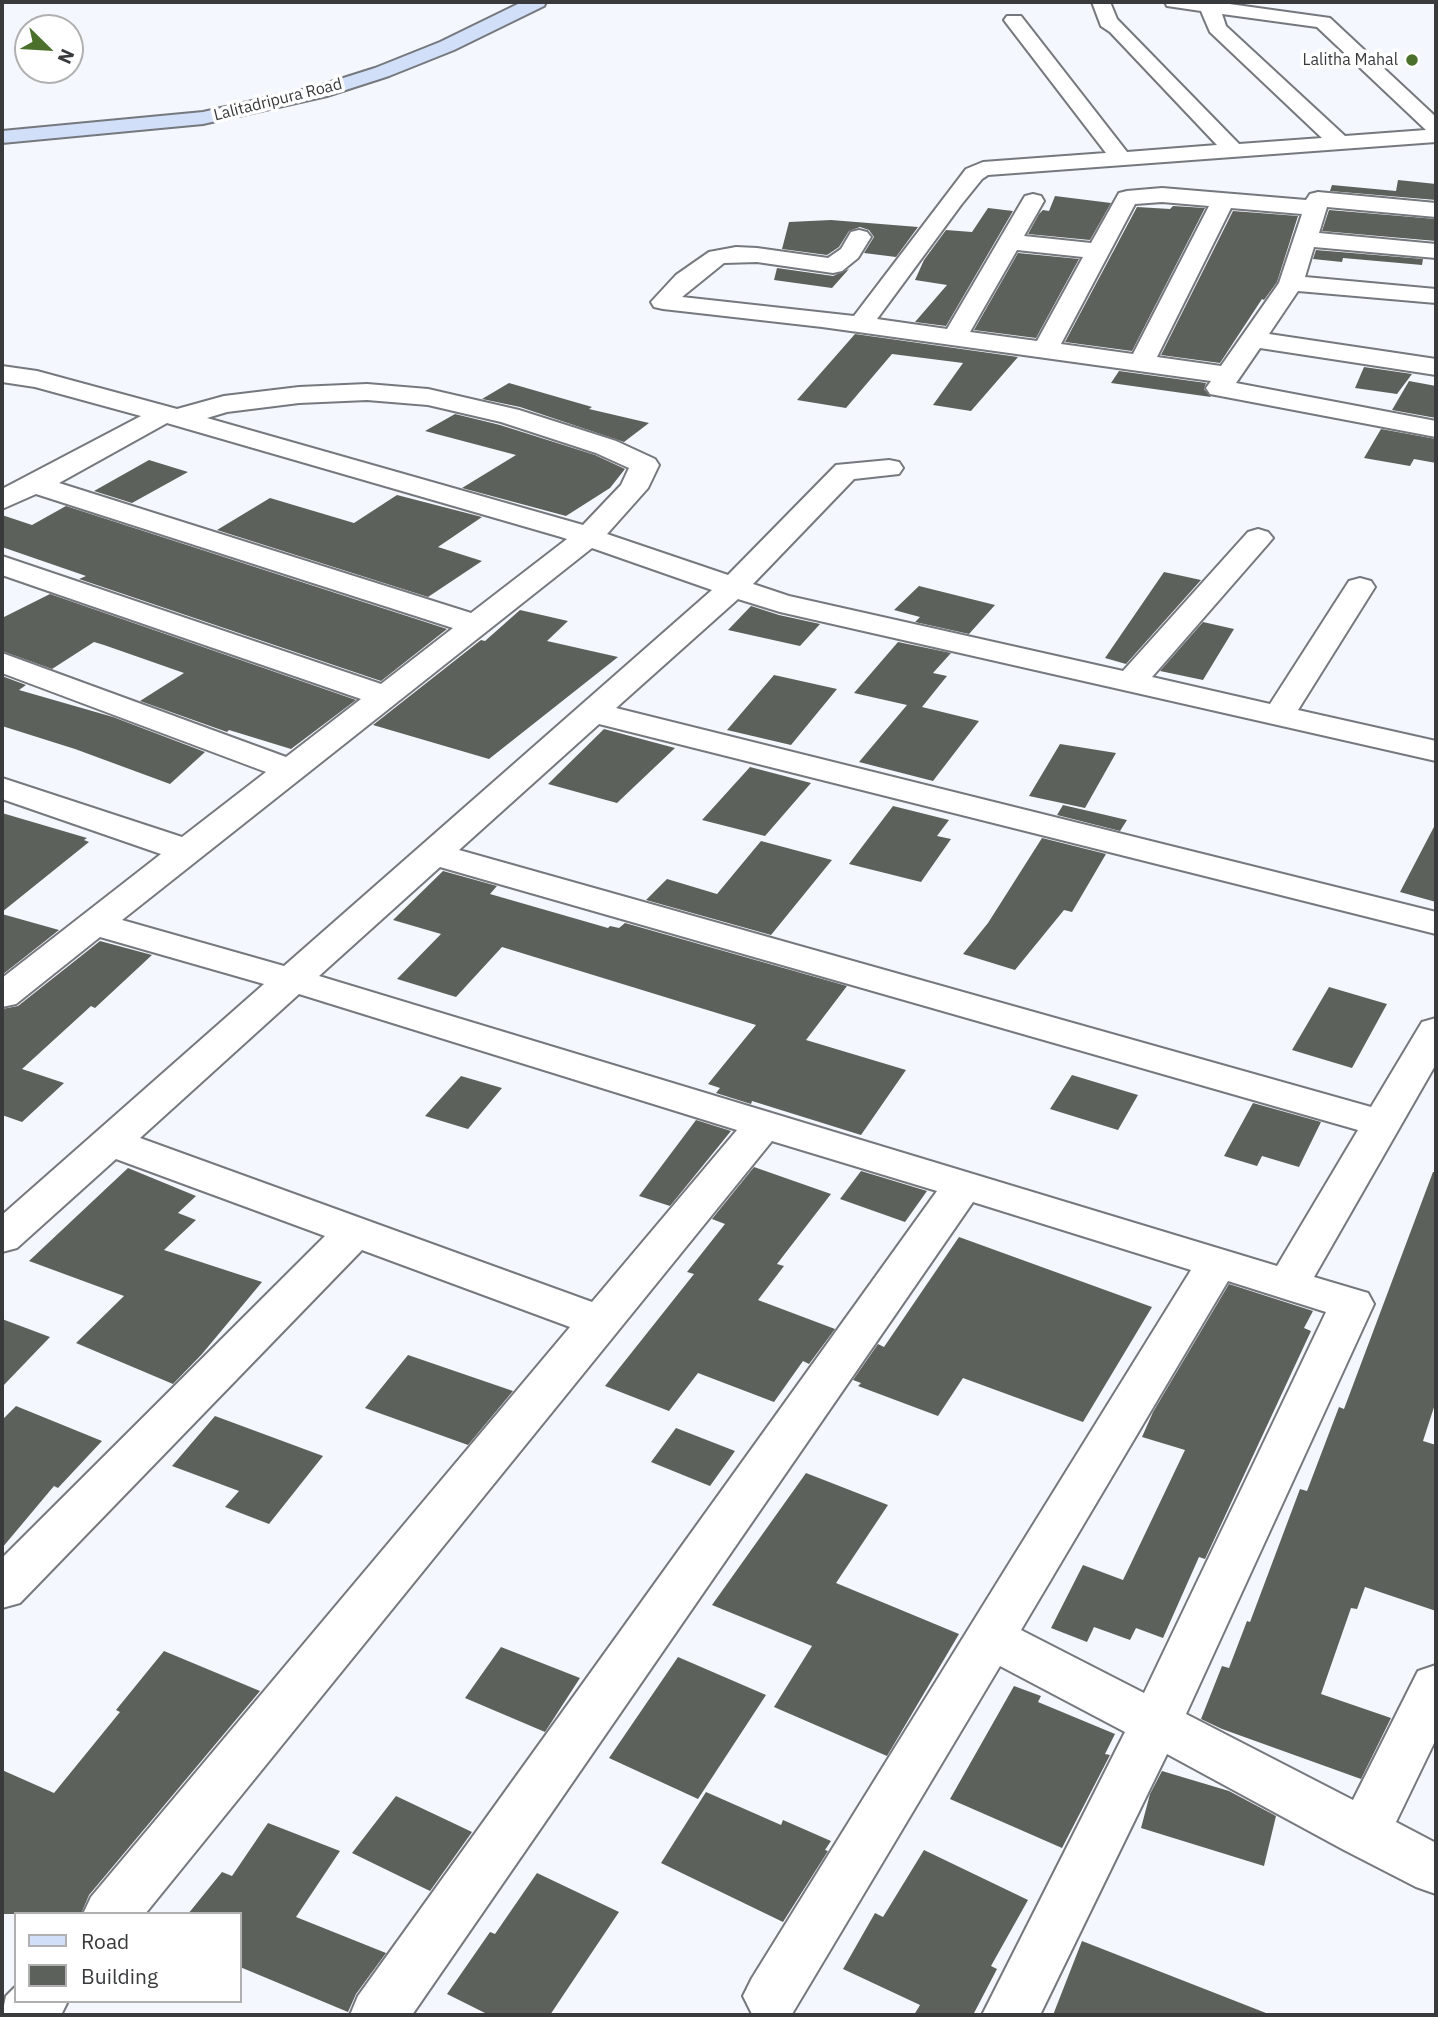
<!DOCTYPE html>
<html>
<head>
<meta charset="utf-8">
<style>
  body { margin:0 }
  #map { position:relative; width:1438px; height:2017px; overflow:hidden; background:#f4f7fd; font-family:"IBM Plex Sans",sans-serif }
  canvas { display:block }
  .frame { position:absolute; inset:0; border:4px solid #393a3c; pointer-events:none }
  .legend { position:absolute; left:14px; top:1912px; width:228px; height:91px; box-sizing:border-box; background:#fff; border:2px solid #b0b0b1; margin:0; padding:9px 12px; list-style:none; font-size:21px; color:#393a3c }
  .legend li { display:flex; align-items:center; gap:14px; height:35px }
  .legend b { width:35px; border:2px solid #b0b0b1 }
  .north { position:absolute; left:14px; top:14px; width:70px; height:70px; box-sizing:border-box; background:#fff; border:2px solid #b0b0b1; border-radius:50%; rotate:114deg; font-size:19px; font-weight:700; line-height:28px; text-align:center; color:#393a3c }
  .north::after { content:''; display:block; margin:auto; width:24px; height:32px; background:#4a702b; clip-path:polygon(50% 0,100% 100%,50% 72%,0 100%) }
</style>
</head>
<body>
<div id="map">
<canvas width="1438" height="2017"></canvas>
<div class="frame"></div>
<ul class="legend">
<li><b style="height:9px;background:#d2dff9"></b>Road</li>
<li><b style="height:19px;background:#5d615b"></b>Building</li>
</ul>
<div class="north">N</div>
</div>
<script>
const ctx = document.querySelector('canvas').getContext('2d');
ctx.lineJoin = 'round';
function fill(path, color) {
  ctx.fillStyle = color;
  ctx.fill(path, 'evenodd');
}
function shape(rows) {
  const path = new Path2D();
  for (const r of rows) {
    path.moveTo(r[0], r[1]);
    for (let i = 2; i < r.length; i += 2) path.lineTo(r[i], r[i + 1]);
  }
  return path;
}
function trace(path, color, width, dash) {
  ctx.strokeStyle = color;
  ctx.lineWidth = width;
  ctx.lineCap = dash ? 'butt' : 'round';
  ctx.setLineDash(dash || []);
  ctx.stroke(path);
}
function label(font, color, halo, rows, align = 'center') {
  ctx.font = font + ' "IBM Plex Sans",sans-serif';
  ctx.lineWidth = 7;
  ctx.setLineDash([]);
  ctx.textBaseline = 'middle';
  ctx.strokeStyle = halo;
  ctx.fillStyle = color;
  for (const [text, x, y, turn = 0] of rows) {
    ctx.save();
    ctx.translate(x, y);
    ctx.rotate((+turn || 0) * Math.PI / 180);
    ctx.textAlign = isNaN(turn) ? turn : align;
    if (halo) ctx.strokeText(text, 0, 0);
    ctx.fillText(text, 0, 0);
    ctx.restore();
  }
}
fill(shape([
  [1398,180,1436,184,1436,200,1330,191,1332,185,1396,191],
  [1055,196,1111,203,1090,240,1028,234,1039,214,1043,210,1049,211],
  [1173,206,1205,208,1132,351,1065,342,1137,207,1170,209],
  [988,208,1013,211,946,326,915,322,947,285,915,280,924,260,946,230,972,232],
  [1329,210,1436,219,1436,241,1322,231],
  [1233,211,1298,216,1277,282,1264,300,1262,299,1220,363,1161,355],
  [831,220,918,227,896,257,864,253,874,237,869,230,860,227,849,231,839,247,827,255,782,249,789,222],
  [1316,250,1423,259,1422,265,1343,258,1342,262,1313,259],
  [1018,253,1079,259,1036,338,974,330],
  [777,268,833,276,849,269,832,288,774,280],
  [855,334,1018,357,971,411,933,405,963,363,892,354,846,408,797,400],
  [1364,367,1412,374,1397,394,1355,388],
  [1119,371,1206,383,1204,389,1211,397,1111,383],
  [1409,381,1436,386,1436,418,1392,410],
  [509,383,592,407,589,409,649,423,624,442,520,407,482,399],
  [455,414,500,425,595,455,625,469,610,488,566,516,462,488,516,455,425,431],
  [1381,429,1436,439,1436,463,1414,459,1410,466,1364,458],
  [149,460,188,472,132,503,94,491],
  [397,495,482,517,438,547,482,561,428,597,217,530,270,498,354,523],
  [66,506,410,617,447,629,381,681,79,579,86,576,2,547,2,515,32,525],
  [1164,572,1201,580,1126,664,1105,658],
  [919,586,995,605,969,634,915,622,920,617,894,610],
  [50,594,356,700,291,749,229,730,227,732,140,701,184,673,104,645,94,642,52,669,2,651,2,618],
  [751,606,779,615,820,624,800,646,728,630],
  [520,610,568,621,547,641,618,657,489,759,373,725,481,640,485,641],
  [1203,622,1234,629,1203,680,1160,671],
  [898,642,951,653,933,673,947,676,922,707,979,721,933,781,859,762,907,705,854,693],
  [774,675,837,689,791,745,727,730],
  [2,676,26,685,19,690,113,717,205,752,170,784,75,749,2,726],
  [604,729,675,748,617,803,548,784],
  [1060,744,1116,753,1085,808,1029,796],
  [750,767,811,783,765,836,702,820],
  [1063,805,1127,820,1120,831,1057,815],
  [893,806,949,820,937,836,951,839,921,882,849,864],
  [2,813,87,838,84,840,89,842,2,912],
  [1436,823,1436,902,1400,892],
  [1042,838,1106,854,1072,912,1064,910,1015,970,963,954,988,923],
  [761,841,832,860,771,935,646,900,667,879,717,894],
  [443,871,497,886,490,894,608,928,610,926,619,928,625,923,847,986,806,1040,906,1070,861,1135,752,1101,751,1104,716,1093,720,1088,708,1084,756,1025,502,947,456,997,397,979,441,934,393,920],
  [2,914,59,930,2,975],
  [100,941,152,955,95,1008,91,1006,22,1069,64,1083,22,1122,2,1115,2,1009,18,1006],
  [1329,987,1387,1004,1352,1068,1292,1050],
  [1072,1075,1138,1095,1118,1130,1050,1109],
  [461,1076,502,1088,468,1129,425,1116],
  [1253,1103,1321,1122,1299,1167,1262,1156,1257,1166,1224,1156],
  [696,1120,731,1131,670,1206,639,1196],
  [754,1167,831,1194,777,1264,784,1266,758,1300,835,1329,809,1364,803,1361,774,1402,698,1373,669,1411,605,1386,694,1274,687,1272,725,1224,712,1219],
  [128,1168,196,1196,178,1213,196,1220,164,1250,262,1282,202,1354,173,1384,76,1343,124,1296,29,1261],
  [861,1171,927,1191,905,1222,840,1199],
  [1433,1172,1436,1172,1436,1401,1423,1441,1436,1445,1436,1611,1365,1587,1357,1609,1351,1608,1321,1694,1391,1718,1361,1779,1222,1729,1201,1719,1222,1666,1229,1668,1247,1621,1250,1622,1300,1489,1307,1491,1339,1407,1344,1409],
  [959,1237,1152,1307,1083,1422,963,1378,938,1416,858,1386,861,1383,853,1380,878,1344,884,1347],
  [1229,1284,1313,1311,1304,1328,1311,1331,1205,1559,1199,1557,1163,1638,1136,1628,1130,1640,1094,1627,1087,1642,1051,1628,1083,1565,1123,1580,1185,1450,1142,1437,1153,1412],
  [2,1319,50,1337,2,1387],
  [408,1355,513,1391,468,1445,365,1408],
  [16,1406,102,1441,58,1488,54,1486,2,1548,2,1420],
  [215,1416,323,1456,269,1524,225,1507,239,1491,172,1466],
  [676,1428,735,1451,710,1486,651,1462],
  [806,1473,888,1505,836,1583,959,1634,887,1756,774,1707,812,1646,712,1605],
  [501,1647,580,1678,545,1732,465,1698],
  [164,1651,260,1691,89,1895,81,1914,2,1914,2,1770,54,1793,120,1712,116,1710],
  [678,1657,766,1695,698,1799,609,1758],
  [1014,1686,1041,1696,1038,1702,1115,1734,1105,1754,1110,1755,1062,1848,950,1799],
  [1162,1771,1229,1791,1276,1816,1264,1866,1141,1828,1150,1794],
  [706,1792,781,1825,783,1820,831,1841,825,1850,828,1851,783,1922,661,1863],
  [396,1796,472,1832,430,1891,352,1853],
  [268,1823,340,1851,296,1917,386,1953,356,1994,348,2012,240,1967,240,1914,188,1914,222,1872,232,1876],
  [924,1850,1028,1900,991,1966,997,1969,973,2015,914,2015,920,2005,843,1969,875,1913,883,1917],
  [537,1873,619,1912,550,2015,489,2015,447,1994,490,1932,495,1934],
  [1082,1941,1266,2013,1266,2015,1053,2015]
]), '#5d615b');
const street = shape([
  [1092,2,1110,2,1117,19,1239,144,1322,138,1210,32,1201,11,1167,6,1165,2,1215,2,1330,18,1436,117,1436,142,988,175,982,179,961,205,877,319,947,329,1022,201,1025,196,1033,194,1041,196,1044,201,1024,236,1091,243,1119,193,1127,191,1162,188,1306,200,1310,194,1318,192,1436,203,1436,217,1327,207,1319,233,1436,244,1436,258,1314,247,1305,277,1436,289,1436,303,1298,291,1269,334,1436,359,1436,375,1260,348,1236,383,1436,421,1436,437,1210,394,1206,388,1211,381,822,327,663,309,654,307,651,302,676,275,709,252,736,247,757,248,828,258,841,249,851,232,859,230,867,232,871,237,858,258,842,271,833,273,757,262,724,263,682,297,854,316,966,169,983,162,1106,153,1007,24,1004,20,1007,16,1021,16,1127,152,1217,145,1110,32,1101,26,1092,2],
  [1222,14,1317,27,1426,130,1345,136,1226,26,1222,14],
  [1162,202,1209,206,1133,354,1061,344,1135,204,1162,202],
  [1231,208,1302,214,1279,283,1221,366,1157,357,1231,208],
  [1017,250,1083,257,1037,341,970,332,1017,250],
  [2,366,37,371,177,409,224,396,299,387,367,384,428,389,519,410,616,441,655,459,659,465,648,488,607,534,728,575,836,465,889,460,899,462,903,468,899,474,854,479,753,584,789,596,1123,671,1248,532,1258,529,1268,532,1273,538,1268,544,1152,677,1270,704,1349,581,1360,578,1371,581,1375,587,1298,710,1436,741,1436,761,780,612,738,599,616,708,1436,912,1436,934,599,724,459,850,1371,1107,1422,1022,1436,1018,1436,1064,1314,1277,1368,1293,1374,1304,1186,1714,1353,1800,1418,1671,1436,1665,1436,1739,1396,1822,1436,1843,1436,1894,1416,1887,1344,1850,1167,1754,1040,2015,982,2015,1125,1732,1000,1666,792,2014,752,2014,743,1996,752,1978,1191,1270,973,1202,412,2015,350,2015,358,1996,937,1191,772,1141,145,1914,83,1914,91,1897,570,1327,362,1250,20,1603,2,1608,2,1558,325,1236,116,1159,17,1248,2,1252,2,1215,264,984,100,937,16,1004,2,1007,2,978,161,854,2,799,2,778,182,837,266,772,2,673,2,653,286,757,361,699,2,575,2,556,381,684,453,628,36,494,2,509,2,489,141,416,35,387,2,382,2,366],
  [367,400,428,405,501,422,596,453,629,468,621,485,583,525,207,418,227,412,299,403,367,400],
  [167,423,561,537,567,539,471,613,59,483,167,423],
  [592,548,712,590,284,966,122,920,592,548],
  [440,867,1358,1130,1277,1266,319,976,440,867],
  [299,994,737,1130,592,1302,140,1138,299,994],
  [1228,1281,1326,1312,1144,1693,1021,1630,1228,1281],
  [16,1986,16,2001,68,2001,61,2015,2,2015,6,1996,16,1986]
]);
const secondary = shape([
  [522,2,546,2,544,6,454,50,389,76,327,96,203,124,2,143,2,131,203,112,315,87,375,68,440,42,522,2]
]);
trace(street, '#75787d', 4);
trace(secondary, '#75787d', 4);
fill(street, '#fff');
fill(secondary, '#d2dff9');
for (const [x, y, r, color] of [
  [1412,60,7,"#4a702b"]
]) {
  const dot = new Path2D();
  dot.arc(x, y, r, 0, 2 * Math.PI);
  ctx.fillStyle = color;
  ctx.fill(dot);
  trace(dot, '#fff', 2.5);
}
label('16px', '#393a3c', '#fff', [
  ["Lalitha Mahal",1398,60]
], 'right');
label('16px', '#393a3c', '#fff', [
  ["Lalitadripura Road",278,100,-14]
]);
</script>
</body>
</html>
